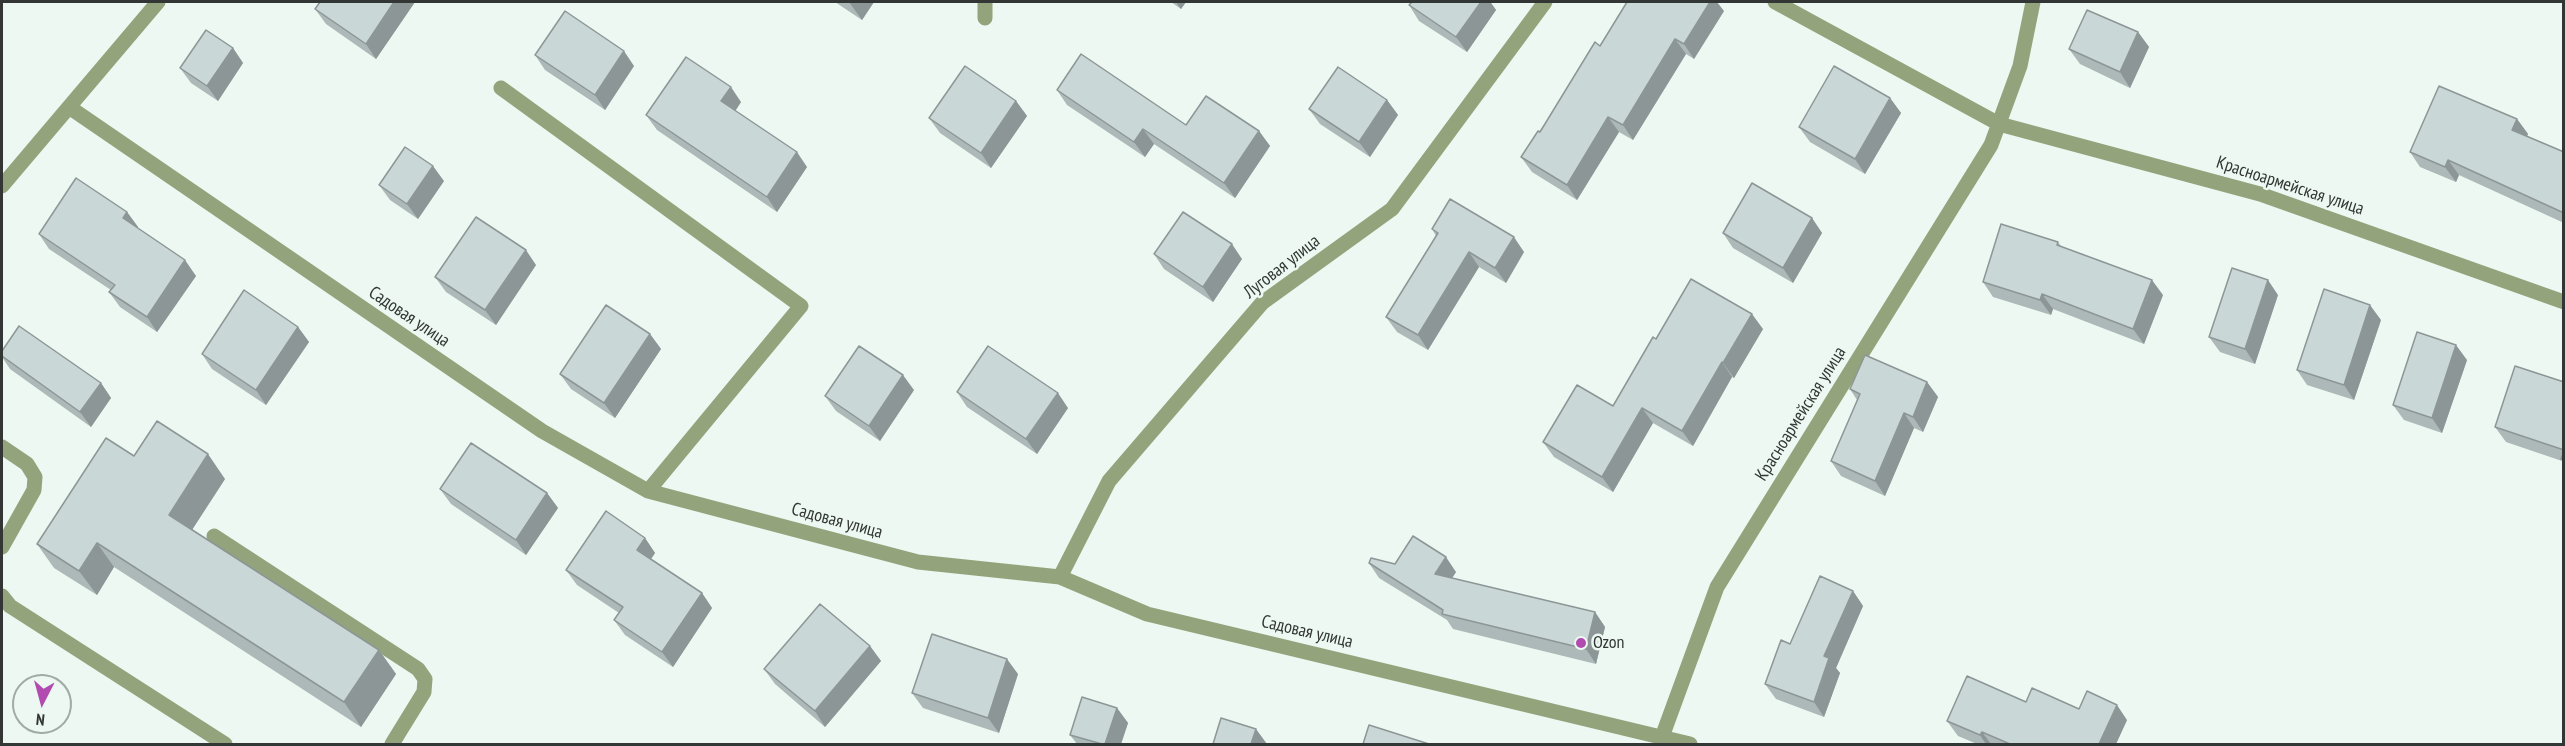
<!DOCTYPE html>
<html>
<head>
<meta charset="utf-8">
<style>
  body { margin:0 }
  #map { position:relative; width:2565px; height:746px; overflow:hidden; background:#ecf8f1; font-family:"PT Sans Narrow",sans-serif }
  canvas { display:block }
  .frame { position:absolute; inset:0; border:3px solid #323634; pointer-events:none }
  .north { position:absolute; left:12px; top:674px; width:60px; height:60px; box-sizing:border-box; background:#ecf8f1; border:2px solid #a2aaa5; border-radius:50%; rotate:186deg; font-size:16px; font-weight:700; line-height:24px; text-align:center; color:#323634 }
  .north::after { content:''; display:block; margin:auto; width:21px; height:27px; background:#b14baf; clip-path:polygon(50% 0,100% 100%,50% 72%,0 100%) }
</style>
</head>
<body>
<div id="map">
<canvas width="2565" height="746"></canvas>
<div class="frame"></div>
<div class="north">N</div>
</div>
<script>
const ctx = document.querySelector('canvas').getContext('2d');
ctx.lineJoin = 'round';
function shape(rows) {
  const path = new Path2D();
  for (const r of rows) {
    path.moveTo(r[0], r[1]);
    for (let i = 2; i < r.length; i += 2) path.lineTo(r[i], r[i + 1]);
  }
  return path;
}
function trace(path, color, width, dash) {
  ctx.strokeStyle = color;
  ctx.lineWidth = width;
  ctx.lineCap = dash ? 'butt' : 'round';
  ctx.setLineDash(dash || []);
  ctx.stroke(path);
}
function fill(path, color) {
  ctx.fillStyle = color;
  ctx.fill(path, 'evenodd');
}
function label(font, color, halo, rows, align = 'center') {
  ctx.font = font + ' "PT Sans Narrow",sans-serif';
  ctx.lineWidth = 5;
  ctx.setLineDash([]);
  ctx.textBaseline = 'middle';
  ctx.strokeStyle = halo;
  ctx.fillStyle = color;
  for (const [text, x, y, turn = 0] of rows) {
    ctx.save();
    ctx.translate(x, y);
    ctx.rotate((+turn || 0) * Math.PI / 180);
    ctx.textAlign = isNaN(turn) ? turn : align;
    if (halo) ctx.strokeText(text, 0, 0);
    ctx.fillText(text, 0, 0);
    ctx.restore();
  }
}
trace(shape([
  [985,2,985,18],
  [1775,2,1999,124,2260,194,2564,302],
  [501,88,801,306,648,491],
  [69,107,542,431,648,491,918,562,1060,577,1147,614,1690,744],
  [2,186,158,2],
  [2,447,27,464,35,477,34,490,2,547],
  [214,536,418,669,425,679,424,692,392,744],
  [1060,577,1109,481,1262,303,1392,209,1545,2],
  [2,596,10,606,225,744],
  [1662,737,1717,587,1991,145,2020,66,2033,2]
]), '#93a47d', 15);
fill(shape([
  [320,2,415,2,376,59,326,24,315,9],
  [835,2,874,2,862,20],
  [1171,2,1186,2,1181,9],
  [1491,3,1496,10,1467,52,1419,21,1409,5],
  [1724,11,1694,59,1686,54,1633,140,1619,132,1577,200,1532,172,1521,157,1600,46],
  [2138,32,2149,47,2130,88,2080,64,2069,49],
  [233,48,243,63,218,101,191,83,180,68],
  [535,55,634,66,605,110,545,70],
  [1057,90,1186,125,1259,131,1270,146,1235,198,1154,144,1145,157,1067,105],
  [1890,98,1901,113,1865,174,1810,142,1799,127],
  [1387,100,1398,115,1370,157,1320,124,1309,109],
  [1016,101,1027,116,991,168,940,133,929,118],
  [741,102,735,111,807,167,777,212,657,130,646,115],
  [2517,119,2528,134,2527,136,2564,152,2564,223,2459,175,2456,182,2420,167,2410,152],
  [444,181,418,219,390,200,379,185],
  [127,212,138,227,137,228,196,276,157,332,120,307,109,292,111,290,49,249,39,234],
  [1812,218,1822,233,1793,283,1733,248,1723,233],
  [1432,229,1524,252,1506,283,1479,267,1428,350,1397,332,1386,317,1436,236],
  [2058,242,2061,246,2163,295,2144,344,2053,309,2051,315,1993,297,1983,282],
  [1154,254,1242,259,1213,302,1164,269],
  [536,265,496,325,446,292,435,277],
  [2278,295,2255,364,2220,352,2209,337],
  [2381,320,2354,400,2307,385,2297,370],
  [298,327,309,342,266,405,212,369,202,354],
  [1763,329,1734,378,1732,377,1693,446,1653,423,1613,492,1554,457,1543,442,1613,406,1656,339],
  [650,334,661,349,615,418,571,389,560,374],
  [2,351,101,383,111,398,91,427,10,369,2,357],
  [2467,360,2442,433,2404,420,2393,405],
  [1927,382,1938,397,1923,432,1914,428,1885,496,1841,476,1831,461,1857,400,1850,389],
  [2564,382,2564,463,2562,461,2506,442,2495,427],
  [914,390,880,441,836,411,825,396],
  [957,392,1068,408,1037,454,967,407],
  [134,456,225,479,192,530,379,650,396,674,361,727,114,567,97,595,54,568,37,544],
  [440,489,547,493,558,508,526,555,451,504],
  [645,538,655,553,651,559,702,593,712,608,673,667,625,635,614,620,619,613,577,585,566,570],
  [1369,563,1395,564,1456,572,1452,578,1595,612,1605,627,1596,664,1453,629,1447,620,1379,578],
  [1853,591,1863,606,1836,668,1840,673,1824,717,1776,699,1765,684,1790,644],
  [870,646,881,661,825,727,775,684,764,669],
  [1018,674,999,733,923,708,912,693],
  [2026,702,2079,709,2127,720,2116,744,1977,744,1958,736,1947,721],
  [1117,708,1128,723,1121,744,1077,744,1070,735]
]), '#adb9b8');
fill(shape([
  [394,2,415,2,376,59,366,44],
  [849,2,874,2,862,20],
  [1176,2,1186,2,1181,9],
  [1481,2,1492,2,1491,3,1496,10,1467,52,1456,37],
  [1710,2,1717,2,1724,11,1694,59,1684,44],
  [2138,32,2149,47,2130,88,2120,72],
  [1675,39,1686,54,1633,140,1623,125],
  [233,48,243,63,218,101,207,86],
  [624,51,634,66,605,110,595,95],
  [731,87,741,102,732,116,721,101],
  [1890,98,1901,113,1865,174,1855,159],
  [1387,100,1398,115,1370,157,1359,142],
  [1016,101,1027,116,991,168,981,153],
  [1608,117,1619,132,1577,200,1567,185],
  [2517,119,2528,134,2523,145,2512,130],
  [1143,129,1154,144,1145,157,1134,142],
  [1259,131,1270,146,1235,198,1224,183],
  [797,152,807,167,777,212,767,197],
  [2448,160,2459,175,2456,182,2445,167],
  [433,166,444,181,418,219,407,204],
  [127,212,138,227,134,233,123,218],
  [1812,218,1822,233,1793,283,1783,268],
  [1514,237,1524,252,1506,283,1495,268],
  [1232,244,1242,259,1213,302,1203,287],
  [526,250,536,265,496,325,485,310],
  [1469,252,1479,267,1428,350,1418,335],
  [185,260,196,276,157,332,147,317],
  [2152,280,2163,295,2144,344,2133,329],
  [2268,280,2278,295,2255,364,2245,349],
  [2042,294,2053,309,2051,315,2040,300],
  [2370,305,2381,320,2354,400,2344,385],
  [1752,314,1763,329,1734,378,1723,363],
  [298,327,309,342,266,405,256,390],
  [650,334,661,349,615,418,604,403],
  [2456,345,2467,360,2442,433,2432,418],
  [1722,362,1732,377,1693,446,1682,431],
  [903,375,914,390,880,441,869,426],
  [1927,382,1938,397,1923,432,1913,417],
  [101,383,111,398,91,427,80,412],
  [1058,393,1068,408,1037,454,1026,439],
  [1642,408,1653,423,1613,492,1602,477],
  [1904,413,1914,428,1885,496,1875,481],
  [208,454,225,479,186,539,169,515],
  [547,493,558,508,526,555,516,540],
  [645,538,655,553,647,565,637,550],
  [97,543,114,567,97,595,79,571],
  [1446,557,1456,572,1445,589,1435,574],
  [1853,591,1863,606,1836,668,1840,673,1824,717,1814,702,1824,656],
  [702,593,712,608,673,667,662,652],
  [1595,612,1605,627,1596,664,1586,649],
  [870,646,881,661,825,727,815,711],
  [379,650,396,674,361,727,344,702],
  [1007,659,1018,674,999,733,988,718],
  [2117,705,2127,720,2116,744,2099,744],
  [1117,708,1128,723,1121,744,1105,744],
  [1256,729,1267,744,1251,744],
  [1982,732,1991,744,1986,744,1980,735]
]), '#8d9696');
const building = shape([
  [320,2,394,2,366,44,315,9,320,2],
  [1412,2,1481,2,1456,37,1409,5,1412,2],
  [1627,2,1710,2,1684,44,1675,39,1623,125,1608,117,1567,185,1521,157,1538,131,1540,132,1595,42,1600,46,1627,2],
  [2087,10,2138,32,2120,72,2069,49,2087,10],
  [565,11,624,51,595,95,535,55,565,11],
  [206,30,233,48,207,86,180,68,206,30],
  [1081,54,1186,125,1206,96,1259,131,1224,183,1143,129,1134,142,1057,90,1081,54],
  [686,57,731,87,721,101,797,152,767,197,646,115,686,57],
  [965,66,1016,101,981,153,929,118,965,66],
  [1834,66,1890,98,1855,159,1799,127,1834,66],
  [1338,67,1387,100,1359,142,1309,109,1338,67],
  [2439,86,2517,119,2512,130,2564,152,2564,213,2448,160,2445,167,2410,152,2439,86],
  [405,147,433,166,407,204,379,185,405,147],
  [76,178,127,212,123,218,185,260,147,317,109,292,115,285,39,234,76,178],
  [1752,183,1812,218,1783,268,1723,233,1752,183],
  [1450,199,1514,237,1495,268,1469,252,1418,335,1386,317,1438,233,1432,229,1450,199],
  [1183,212,1232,244,1203,287,1154,254,1183,212],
  [476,217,526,250,485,310,435,277,476,217],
  [2001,224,2058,242,2057,245,2152,280,2133,329,2042,294,2040,300,1983,282,2001,224],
  [2232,268,2268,280,2245,349,2209,337,2232,268],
  [1691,279,1752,314,1723,363,1722,362,1682,431,1642,408,1602,477,1543,442,1577,385,1613,406,1653,337,1656,339,1691,279],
  [2324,289,2370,305,2344,385,2297,370,2324,289],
  [244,290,298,327,256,390,202,354,244,290],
  [606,305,650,334,604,403,560,374,606,305],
  [19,326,101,383,80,412,2,356,2,351,19,326],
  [2417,332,2456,345,2432,418,2393,405,2417,332],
  [859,346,903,375,869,426,825,396,859,346],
  [988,346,1058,393,1026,439,957,392,988,346],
  [1865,355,1927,382,1913,417,1904,413,1875,481,1831,461,1860,394,1850,389,1865,355],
  [2515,366,2564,382,2564,450,2495,427,2515,366],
  [157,421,208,454,169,515,379,650,344,702,97,543,79,571,37,544,106,438,134,456,157,421],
  [471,443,547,493,516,540,440,489,471,443],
  [2564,451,2564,460,2561,459,2564,451],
  [606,511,645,538,637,550,702,593,662,652,614,620,623,607,566,570,606,511],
  [1413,536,1446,557,1435,574,1595,612,1586,649,1442,614,1443,610,1369,563,1371,558,1395,564,1413,536],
  [1820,576,1853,591,1824,656,1829,658,1814,702,1765,684,1781,640,1790,644,1820,576],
  [820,604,870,646,815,711,764,669,820,604],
  [932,634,1007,659,988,718,912,693,932,634],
  [1967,676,2026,702,2032,688,2079,709,2087,691,2117,705,2099,744,2010,744,1982,732,1980,735,1947,721,1967,676],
  [1082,697,1117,708,1105,744,1102,744,1070,735,1082,697],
  [1221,718,1256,729,1251,744,1213,744,1221,718],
  [1369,725,1429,744,1363,744,1369,725]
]);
fill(building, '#c9d7d6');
trace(building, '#8d9696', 1.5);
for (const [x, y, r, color] of [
  [1581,643,6,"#b14baf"]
]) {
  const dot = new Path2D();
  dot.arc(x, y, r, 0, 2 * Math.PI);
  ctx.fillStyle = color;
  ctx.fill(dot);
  trace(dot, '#ecf8f1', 2);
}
label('18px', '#323634', '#ecf8f1', [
  ["Красноармейская улица",2290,186,18],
  ["Луговая улица",1282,267,-38],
  ["Садовая улица",409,317,34],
  ["Красноармейская улица",1801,414,-58],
  ["Садовая улица",837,521,15],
  ["Садовая улица",1307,632,13]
]);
label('18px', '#323634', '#ecf8f1', [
  ["Ozon",1593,643]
], 'left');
</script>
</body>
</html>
